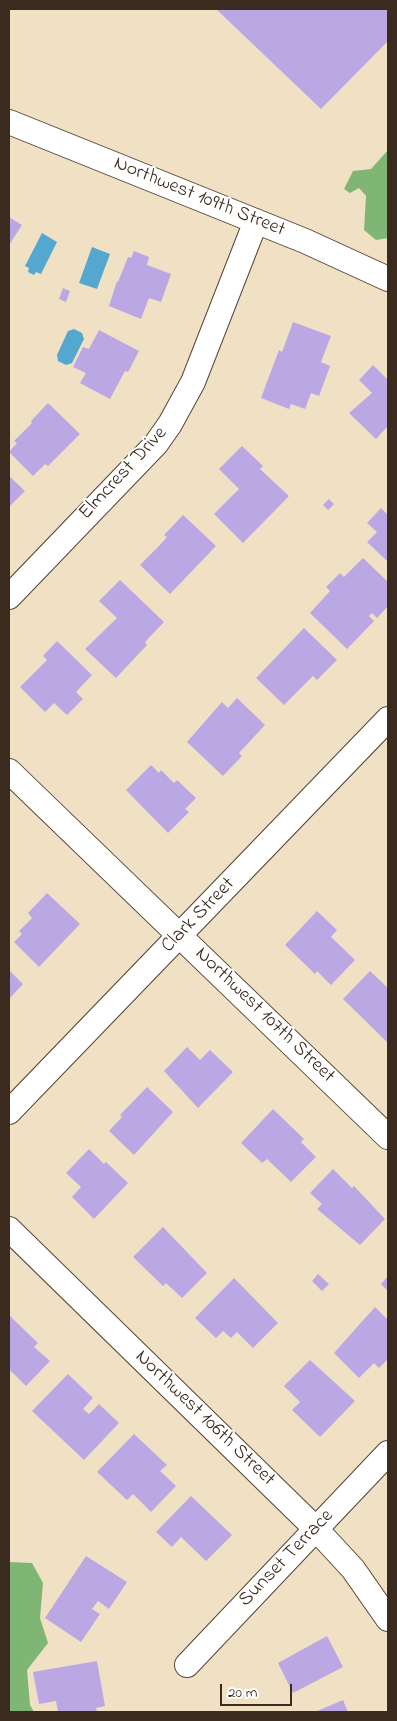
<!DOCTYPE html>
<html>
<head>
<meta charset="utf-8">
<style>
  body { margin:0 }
  #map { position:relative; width:397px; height:1721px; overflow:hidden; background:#f0e1c4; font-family:"Indie Flower",sans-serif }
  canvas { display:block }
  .frame { position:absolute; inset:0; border:10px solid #3b2a1e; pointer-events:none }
  .scale { position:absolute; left:220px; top:1684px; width:72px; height:22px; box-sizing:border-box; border:2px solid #3b2a1e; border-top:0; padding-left:6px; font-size:15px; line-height:18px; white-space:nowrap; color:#3b2a1e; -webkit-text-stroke:4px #fff; paint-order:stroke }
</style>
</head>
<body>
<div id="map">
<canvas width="397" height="1721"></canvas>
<div class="frame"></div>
<div class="scale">20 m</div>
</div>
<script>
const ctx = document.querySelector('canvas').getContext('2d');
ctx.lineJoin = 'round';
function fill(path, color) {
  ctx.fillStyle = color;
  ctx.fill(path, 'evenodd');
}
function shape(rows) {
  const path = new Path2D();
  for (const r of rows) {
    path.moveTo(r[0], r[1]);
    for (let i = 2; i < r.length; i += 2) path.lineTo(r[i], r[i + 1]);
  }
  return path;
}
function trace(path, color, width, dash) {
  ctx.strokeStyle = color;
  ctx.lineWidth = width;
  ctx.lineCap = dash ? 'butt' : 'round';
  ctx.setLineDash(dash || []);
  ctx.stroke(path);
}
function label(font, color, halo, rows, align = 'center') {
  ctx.font = font + ' "Indie Flower",sans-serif';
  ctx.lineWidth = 4;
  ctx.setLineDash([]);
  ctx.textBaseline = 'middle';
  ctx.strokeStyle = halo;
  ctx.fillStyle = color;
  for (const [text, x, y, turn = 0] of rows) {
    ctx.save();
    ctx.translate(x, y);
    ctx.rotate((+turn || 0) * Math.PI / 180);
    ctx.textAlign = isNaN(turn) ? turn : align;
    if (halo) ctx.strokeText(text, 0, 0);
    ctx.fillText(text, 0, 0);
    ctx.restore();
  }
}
fill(shape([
  [388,150,388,238,376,240,364,230,366,196,359,188,350,193,344,189,353,171,371,169],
  [9,1562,32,1563,43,1583,40,1618,48,1643,27,1670,30,1705,34,1712,9,1712]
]), '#80b673');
fill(shape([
  [42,233,57,242,41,274,36,272,34,275,28,272,29,268,25,266],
  [92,247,110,254,97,289,79,283],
  [74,329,82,333,84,339,72,363,66,365,58,361,57,355,68,331]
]), '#54a8d0');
fill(shape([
  [216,9,388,9,388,41,321,109],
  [9,217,22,225,9,245],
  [134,251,149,257,147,265,171,274,161,302,149,298,141,319,109,306,117,281,118,282,128,257,131,258],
  [63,288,70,291,66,302,59,299],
  [293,322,331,336,321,362,330,366,319,396,311,393,305,409,291,404,289,409,261,398,279,350,282,352],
  [99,330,139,351,128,372,125,371,110,399,80,383,86,373,73,367,83,347,89,349],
  [373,365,388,380,388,426,376,439,349,413,372,393,359,380],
  [48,403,80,434,48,466,45,464,33,476,9,452,17,443,14,441,32,423,31,421],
  [242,446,263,466,260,469,289,496,243,543,214,514,239,489,219,469],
  [9,476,25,491,9,507],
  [329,499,334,504,328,510,323,505],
  [381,508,388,515,388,562,367,542,377,532,367,523],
  [183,515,216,546,170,594,140,565,159,546,167,537,164,535],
  [363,558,388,582,388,606,377,618,372,613,369,616,374,621,347,649,310,613,330,591,326,587,340,573,344,577],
  [120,580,164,622,145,642,147,645,116,678,85,649,117,618,99,601],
  [304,628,337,660,317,680,313,676,284,705,256,678],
  [57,641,92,675,76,692,83,699,67,715,54,703,45,712,20,687,47,660,43,656],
  [237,698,265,725,239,753,242,756,223,776,187,742,222,702,228,708],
  [151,765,159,773,161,770,174,783,177,780,196,798,185,809,189,812,168,833,126,790],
  [47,893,80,924,39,967,14,942,22,934,19,931,32,918,28,913],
  [317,911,337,930,331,937,355,960,331,985,317,971,315,974,285,945],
  [9,970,23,984,9,999],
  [370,971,388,988,388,1043,343,999],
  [187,1047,200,1060,210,1050,233,1072,198,1108,164,1071],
  [147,1087,173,1112,134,1155,109,1131,122,1117,120,1115],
  [273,1109,304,1139,301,1142,316,1157,291,1182,267,1159,262,1163,241,1143],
  [89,1149,104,1164,106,1162,128,1183,94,1219,72,1197,81,1187,66,1173],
  [333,1169,352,1188,354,1186,385,1219,360,1245,317,1209,322,1204,310,1193],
  [163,1227,207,1273,182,1298,166,1283,163,1286,133,1257],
  [318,1274,329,1284,322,1291,312,1281],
  [388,1276,388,1291,381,1284],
  [234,1278,278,1323,253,1348,237,1332,231,1338,223,1331,216,1338,195,1318],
  [375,1307,388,1320,388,1359,379,1368,374,1363,359,1378,334,1353],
  [10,1316,38,1343,34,1347,50,1361,26,1386,11,1371,9,1373],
  [310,1360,355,1401,320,1437,292,1410,300,1402,284,1386],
  [68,1374,93,1398,83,1409,89,1414,99,1404,119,1423,84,1460,32,1411],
  [134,1434,167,1465,160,1471,176,1486,151,1512,133,1494,127,1500,97,1472],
  [191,1496,232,1535,206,1561,181,1537,172,1547,156,1532],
  [86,1556,127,1582,109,1609,98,1601,92,1609,100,1614,81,1642,45,1618],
  [327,1636,343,1667,293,1693,278,1663],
  [97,1661,105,1706,96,1708,97,1712,58,1712,56,1701,39,1704,33,1672],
  [343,1700,348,1712,315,1712]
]), '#bba7e4');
const minor = shape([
  [9,122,305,241,388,279],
  [9,597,156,444,170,424,193,382,256,221],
  [9,771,388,1137],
  [9,1112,388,719],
  [9,1229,316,1529,353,1569,388,1619],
  [187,1665,388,1453]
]);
trace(minor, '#564537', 26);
trace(minor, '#fff', 24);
label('20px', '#3b2a1e', '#fff', [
  ["Northwest 109th Street",199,198,22],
  ["Elmcrest Drive",124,474,-47],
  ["Clark Street",199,916,-46],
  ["Northwest 107th Street",264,1016,44],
  ["Northwest 106th Street",204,1419,44],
  ["Sunset Terrace",287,1559,-46]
]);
</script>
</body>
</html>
